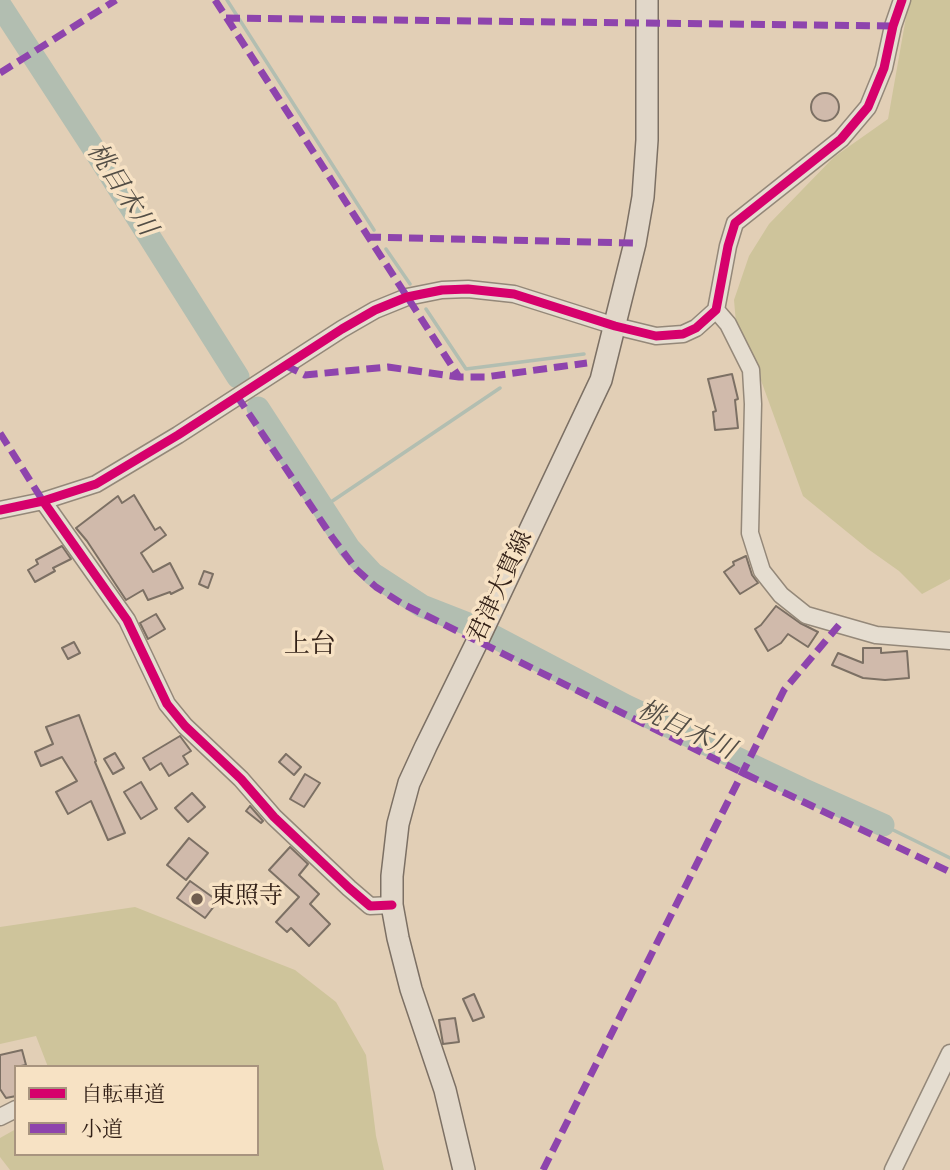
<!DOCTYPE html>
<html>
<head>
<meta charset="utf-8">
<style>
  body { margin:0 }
  #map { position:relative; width:950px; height:1170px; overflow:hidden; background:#e2cfb6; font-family:"Sorts Mill Goudy","Noto Serif JP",serif }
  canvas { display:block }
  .legend { position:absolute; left:14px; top:1065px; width:245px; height:91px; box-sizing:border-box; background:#f7e2c4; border:2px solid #a8947f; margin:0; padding:9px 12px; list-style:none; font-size:21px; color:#322017 }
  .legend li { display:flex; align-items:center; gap:14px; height:35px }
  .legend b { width:35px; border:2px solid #a8947f }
</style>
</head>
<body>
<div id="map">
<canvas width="950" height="1170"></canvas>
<ul class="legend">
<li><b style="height:9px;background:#d6006c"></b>自転車道</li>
<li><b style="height:9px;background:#8e44ad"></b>小道</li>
</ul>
</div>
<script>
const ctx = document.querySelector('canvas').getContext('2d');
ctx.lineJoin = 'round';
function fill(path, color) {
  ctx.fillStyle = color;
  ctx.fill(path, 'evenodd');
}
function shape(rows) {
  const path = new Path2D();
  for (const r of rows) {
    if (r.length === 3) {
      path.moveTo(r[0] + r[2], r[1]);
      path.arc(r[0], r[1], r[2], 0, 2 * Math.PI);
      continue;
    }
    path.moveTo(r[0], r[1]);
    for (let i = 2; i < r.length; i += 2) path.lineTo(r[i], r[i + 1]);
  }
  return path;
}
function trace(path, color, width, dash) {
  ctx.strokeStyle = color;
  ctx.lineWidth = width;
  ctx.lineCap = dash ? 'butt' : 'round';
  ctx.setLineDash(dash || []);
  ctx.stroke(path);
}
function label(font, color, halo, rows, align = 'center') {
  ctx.font = font + ' "Sorts Mill Goudy","Noto Serif JP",serif';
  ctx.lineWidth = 7;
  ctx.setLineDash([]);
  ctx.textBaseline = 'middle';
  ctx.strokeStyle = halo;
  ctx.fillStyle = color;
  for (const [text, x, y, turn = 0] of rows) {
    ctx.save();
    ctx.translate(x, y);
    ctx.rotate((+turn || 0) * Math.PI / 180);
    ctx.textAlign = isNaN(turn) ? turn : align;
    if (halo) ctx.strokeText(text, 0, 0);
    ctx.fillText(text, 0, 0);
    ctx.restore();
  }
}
fill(shape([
  [909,0,950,0,950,579,922,594,899,571,868,549,803,496,750,350,736,323,734,300,749,256,769,224,834,157,888,119],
  [135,907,295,970,336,1002,366,1055,376,1136,384,1170,10,1170,0,1157,0,1138,16,1129,16,1154,257,1154,257,1067,48,1067,36,1036,0,1044,0,927]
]), '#cec49b');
trace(shape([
  [227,0,374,230],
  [386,249,410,284],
  [426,309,466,369,584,354],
  [322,508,500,388],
  [883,825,950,858]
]), '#b2beb1', 3.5);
trace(shape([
  [0,5,99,157,238,377],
  [258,408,349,548,373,574,422,606,468,624],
  [491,635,626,706,802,789,883,825]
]), '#b2beb1', 23);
const building = shape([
  [825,107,14],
  [732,374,738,399,735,400,738,428,715,430,713,412,716,411,708,379,732,374],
  [134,495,155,530,160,527,166,535,141,553,153,572,170,563,183,588,171,594,170,592,148,600,143,590,126,600,87,541,76,528,118,496,122,503,134,495],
  [62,546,71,559,53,568,55,571,35,582,28,570,38,564,36,560,62,546],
  [746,556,752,575,758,583,740,594,724,572,734,565,733,562,746,556],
  [204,571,213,574,208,588,199,584,204,571],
  [776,606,800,623,818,632,808,647,788,634,781,643,768,651,755,629,761,625,776,606],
  [156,614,165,629,148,639,140,623,156,614],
  [74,642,80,653,68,659,62,648,74,642],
  [863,648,881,648,881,653,907,651,909,678,885,680,863,678,832,665,838,653,863,663,863,648],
  [79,715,96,761,95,762,125,833,108,840,91,801,68,814,56,792,77,781,62,757,41,766,35,752,53,744,46,727,79,715],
  [180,736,191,751,183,756,188,764,169,776,161,763,150,770,143,758,180,736],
  [115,753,124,768,113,774,104,759,115,753],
  [286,754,301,767,294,775,279,762,286,754],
  [305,774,320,783,304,807,290,799,305,774],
  [141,782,157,809,141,819,124,792,141,782],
  [192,793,205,807,188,822,175,808,192,793],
  [250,806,263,821,261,823,246,811,250,806],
  [189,838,208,853,186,880,167,865,189,838],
  [290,847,308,864,299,875,319,894,310,904,330,924,309,946,291,928,287,932,276,922,299,897,269,870,290,847],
  [190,881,218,901,205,918,177,898,190,881],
  [474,994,484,1017,473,1021,463,999,474,994],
  [455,1018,459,1042,443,1044,439,1020,455,1018],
  [22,1050,26,1065,16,1067,16,1096,6,1098,0,1089,0,1055,22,1050]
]);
fill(building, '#d0baab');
trace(building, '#7c7064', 2);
const minor = shape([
  [716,310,728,324,751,370,753,404,750,533,762,571,781,595,806,615,876,635,950,641],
  [43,501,127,620,167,704,185,726,241,779,274,817,349,888,370,906,392,905],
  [0,510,43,501,96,484,178,435,342,329,375,310,407,297,442,290,468,289,514,294,615,326,656,336,683,334,696,328,716,310,728,246,735,223,841,139,868,107,884,68,893,26,902,0],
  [0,1117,16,1109],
  [893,1170,950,1053]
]);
const major = shape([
  [464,1170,445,1090,411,989,398,938,392,905,392,876,398,824,409,783,426,746,477,642,601,380,635,243,643,197,647,140,647,0]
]);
trace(minor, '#948879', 19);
trace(major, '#7c7064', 24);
trace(minor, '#e5ddd0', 16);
trace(major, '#e1d7c9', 21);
trace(shape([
  [215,0,459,377],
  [226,18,893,26],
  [0,73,116,0],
  [367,237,635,243],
  [285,365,305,375,388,367,459,377,485,377,587,363],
  [237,396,332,537,356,569,376,587,401,603,741,772,950,872],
  [0,433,43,501],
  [543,1170,784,690,839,625]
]), '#8e44ad', 7, [14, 7]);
trace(shape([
  [43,501,127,620,167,704,185,726,241,779,274,817,349,888,370,906,392,905],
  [0,510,43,501,96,484,178,435,342,329,375,310,407,297,442,290,468,289,514,294,615,326,656,336,683,334,696,328,716,310,728,246,735,223,841,139,868,107,884,68,893,26,902,0]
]), '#d6006c', 9);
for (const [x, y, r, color] of [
  [197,899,7,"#705d4f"]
]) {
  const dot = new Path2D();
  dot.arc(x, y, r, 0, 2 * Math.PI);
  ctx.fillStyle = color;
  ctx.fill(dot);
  trace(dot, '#f7e2c4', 2.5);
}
label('24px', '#322017', '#f7e2c4', [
  ["君津大貫線",503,588,-65]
]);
label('24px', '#322017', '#f7e2c4', [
  ["東照寺",211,899]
], 'left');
label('italic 26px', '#524d45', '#f7e2c4', [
  ["桃目木川",119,191,57],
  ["桃目木川",685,733,25]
]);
label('26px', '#322017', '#f7e2c4', [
  ["上台",310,648]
]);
</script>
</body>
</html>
